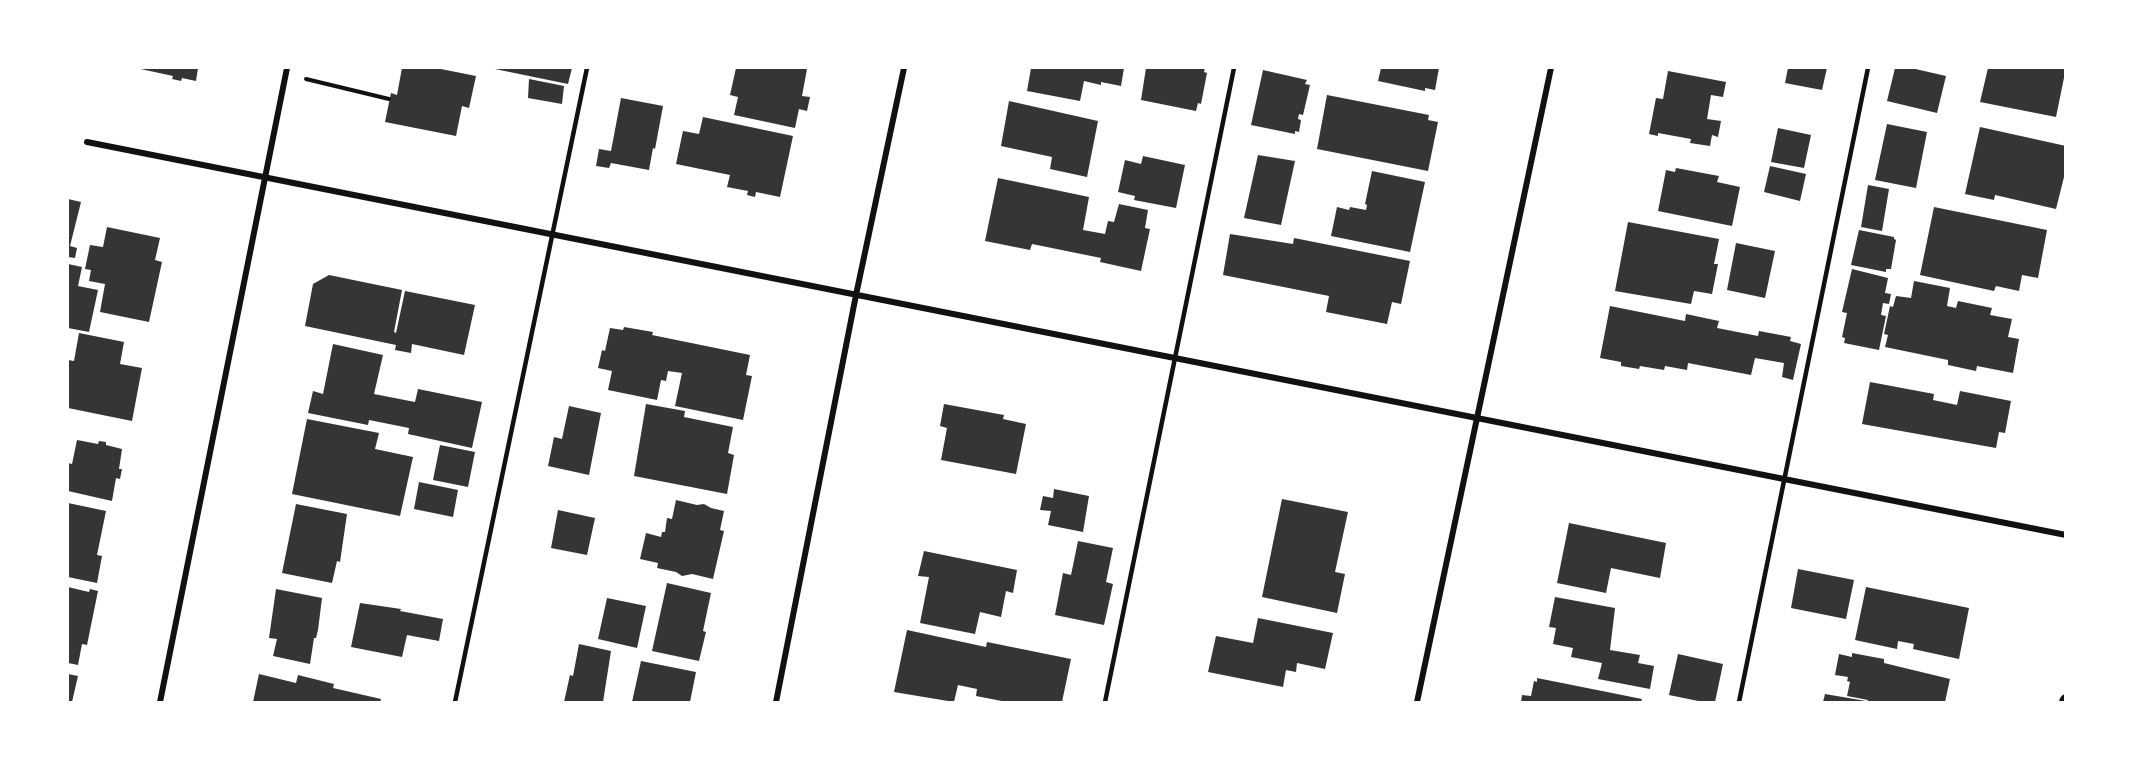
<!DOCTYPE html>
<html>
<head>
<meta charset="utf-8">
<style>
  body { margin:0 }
  #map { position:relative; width:2133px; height:770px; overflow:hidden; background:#fff; font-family:"Roboto Condensed",sans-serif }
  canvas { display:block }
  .frame { position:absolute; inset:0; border:69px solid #fff; pointer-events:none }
</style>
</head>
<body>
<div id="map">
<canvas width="2133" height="770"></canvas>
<div class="frame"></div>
</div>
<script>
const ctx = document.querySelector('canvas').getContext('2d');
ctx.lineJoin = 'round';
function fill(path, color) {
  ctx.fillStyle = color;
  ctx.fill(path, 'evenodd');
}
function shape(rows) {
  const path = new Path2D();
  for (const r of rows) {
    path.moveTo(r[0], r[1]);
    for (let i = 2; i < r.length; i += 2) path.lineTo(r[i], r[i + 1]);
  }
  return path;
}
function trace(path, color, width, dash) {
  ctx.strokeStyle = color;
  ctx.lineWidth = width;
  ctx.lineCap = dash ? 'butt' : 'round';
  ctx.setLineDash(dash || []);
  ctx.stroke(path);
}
fill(shape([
  [136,68,198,68,196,81,182,78,181,81,172,79,173,76],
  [402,68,436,68,476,76,469,108,462,106,456,136,385,122,391,93,397,95],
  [736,68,807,69,802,96,810,97,807,111,799,109,795,128,734,115,738,97,730,95],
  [1031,68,1124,68,1121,86,1101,82,1101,85,1084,81,1080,101,1027,91],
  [1146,68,1205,68,1204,72,1207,73,1201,104,1198,103,1196,111,1141,100],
  [1381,68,1439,68,1435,90,1425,88,1425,91,1378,81],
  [1788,68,1827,68,1822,90,1785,83],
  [1895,68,1911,68,1946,76,1937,113,1887,101],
  [1988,68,2066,68,2056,117,1980,102],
  [495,69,495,68,572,68,568,84],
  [1263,70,1307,80,1305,84,1310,85,1303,115,1299,114,1298,119,1301,120,1299,132,1295,131,1295,134,1251,125],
  [1668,71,1726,82,1723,97,1711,95,1707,119,1721,121,1718,137,1712,135,1710,146,1690,143,1691,139,1658,133,1658,136,1649,134,1656,98,1663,99],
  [529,79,564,86,562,104,528,98],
  [1327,95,1429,115,1428,120,1438,122,1428,171,1317,149],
  [621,98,663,106,655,149,653,148,649,170,611,163,609,168,596,166,599,149,611,151],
  [1009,101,1098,121,1087,177,1050,169,1052,157,1001,146],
  [703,117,793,136,780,197,756,192,755,197,747,195,748,191,727,187,730,175,676,164,683,131,699,134],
  [1887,124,1927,132,1916,188,1875,180],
  [1980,127,2066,146,2066,169,2056,209,1995,195,1994,200,1965,194],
  [1778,128,1811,135,1804,168,1771,162],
  [1258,155,1295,161,1281,225,1244,218],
  [1143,156,1185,165,1176,208,1134,200,1135,196,1118,192,1125,160,1141,164],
  [1770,166,1806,174,1800,201,1764,192],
  [1676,168,1719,176,1717,182,1740,187,1732,226,1658,211,1666,170,1675,172],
  [1372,171,1425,182,1410,252,1331,236,1337,207,1349,210,1350,207,1366,210,1367,205,1365,204],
  [998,178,1089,197,1083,230,1105,234,1108,221,1114,222,1119,204,1148,210,1145,228,1150,229,1141,271,1100,262,1101,258,1032,244,1030,250,985,241],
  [1868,185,1889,189,1882,231,1861,227],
  [68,199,81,202,70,246,77,248,75,258,68,257],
  [1934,207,2047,230,2038,278,2022,275,2019,291,1996,286,1994,291,1920,275],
  [1628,222,1719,239,1714,264,1718,264,1712,294,1694,291,1691,304,1615,291],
  [107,227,160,238,155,260,162,262,149,322,100,312,105,284,89,281,91,270,85,269,90,245,103,247],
  [1859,230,1894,237,1894,239,1896,240,1891,269,1886,269,1886,272,1851,265],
  [1230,234,1293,244,1294,238,1410,261,1401,304,1392,302,1387,324,1326,312,1329,296,1223,275],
  [1736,243,1775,251,1765,298,1727,290],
  [68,264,82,267,78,286,98,290,89,332,68,328],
  [1852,269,1888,278,1885,293,1891,294,1889,304,1883,303,1881,315,1886,316,1879,350,1844,343,1845,338,1842,337,1847,313,1842,312],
  [329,275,402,290,394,332,396,333,405,291,475,305,464,355,412,344,411,353,395,350,396,345,305,326,313,284],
  [1914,281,1950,288,1947,306,1956,308,1958,301,1992,308,1990,315,2012,319,2008,337,2019,339,2013,373,1977,366,1976,371,1948,365,1948,360,1885,347,1888,335,1884,334,1890,306,1893,307,1896,296,1911,298],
  [1610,306,1685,321,1686,314,1719,321,1717,328,1758,336,1759,331,1791,337,1790,341,1801,344,1793,380,1782,377,1784,363,1755,358,1751,375,1688,363,1687,370,1665,366,1664,370,1640,366,1639,369,1621,366,1621,362,1600,358],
  [624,327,653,332,652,335,750,355,746,375,752,376,743,420,675,406,682,373,668,371,666,381,661,380,657,400,608,390,612,371,598,368,602,350,605,351,610,328,623,330],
  [79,333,124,342,120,364,142,368,132,421,68,408,68,360,74,361],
  [333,344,383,355,374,394,415,402,418,389,482,402,472,448,408,434,409,428,369,420,368,425,308,413,313,391,323,394],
  [1870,382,1934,394,1933,400,1957,405,1960,391,2011,401,2005,433,1999,432,1996,448,1862,424],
  [646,404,685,411,684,417,733,427,728,453,734,455,727,494,634,476],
  [944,404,1004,415,1003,419,1026,424,1016,474,941,460,947,428,940,426],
  [569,406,601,413,589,475,548,466,554,437,562,439],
  [307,419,379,433,375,449,413,457,400,516,292,494],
  [77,440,98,444,99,441,106,442,106,445,122,449,119,469,122,469,120,479,116,478,112,501,68,491,68,463,72,464],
  [440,445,475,452,468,487,433,480],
  [419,482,458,490,453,517,414,509],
  [1054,489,1089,496,1083,532,1048,525,1051,511,1040,510,1043,496,1053,498],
  [1282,499,1348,512,1335,572,1345,574,1337,613,1262,597],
  [676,500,697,505,704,504,711,508,724,511,720,530,724,531,713,579,692,574,682,576,676,572,657,568,658,563,640,559,646,533,661,537,662,532,665,532,667,518,672,519],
  [68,503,106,511,97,555,102,556,97,583,68,577],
  [296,504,347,514,340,562,337,561,332,583,282,573],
  [558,510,595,518,587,555,551,548],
  [1569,523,1666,543,1660,578,1611,568,1606,593,1557,583],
  [1078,541,1113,548,1106,582,1113,584,1104,625,1055,615,1063,573,1071,575],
  [924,551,1017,570,1013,593,1006,591,1001,617,980,612,975,634,920,623,929,577,918,576],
  [1798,569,1854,580,1846,619,1791,608],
  [667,583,711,593,703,631,706,632,699,661,652,651],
  [68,587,89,592,90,589,98,591,87,645,82,644,78,665,68,663],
  [1866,587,1969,608,1959,659,1913,649,1914,644,1898,641,1897,649,1855,640],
  [276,589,322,598,318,630,316,638,314,638,310,664,273,656,277,639,269,638],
  [1555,597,1615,608,1610,650,1640,655,1638,663,1654,666,1650,689,1598,679,1602,663,1571,657,1573,648,1553,644,1556,628,1549,627],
  [607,598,646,606,637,648,598,639],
  [360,603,401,609,400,611,443,619,439,641,407,635,402,657,351,647],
  [1258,618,1333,633,1325,669,1297,663,1296,672,1286,670,1283,687,1208,672,1216,636,1253,643],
  [907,630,986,647,987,642,1071,659,1062,702,1007,702,976,696,977,689,958,685,954,702,894,692],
  [579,644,611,651,603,702,564,702,570,675,573,676],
  [1852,653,1884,659,1884,663,1950,679,1945,702,1867,702,1868,700,1847,696,1850,682,1847,681,1848,677,1835,675,1839,654,1852,657],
  [1678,654,1723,664,1715,702,1703,702,1669,695],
  [641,661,696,672,690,702,632,702],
  [68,674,78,676,72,702,68,702],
  [259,674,296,683,298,675,334,684,333,688,381,699,380,702,253,702],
  [1537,678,1642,699,1641,702,1521,702,1522,695,1531,696,1534,681,1537,682],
  [1825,694,1866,701,1865,702,1823,702]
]), '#353535');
trace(shape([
  [306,79,389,99]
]), '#111', 4);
trace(shape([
  [455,702,587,68],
  [1105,702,1234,68],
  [1739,702,1868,68]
]), '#111', 4.5);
trace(shape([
  [87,142,2066,535],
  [160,702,287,68],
  [776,702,856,295,904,68],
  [1417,702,1551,68]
]), '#111', 6);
trace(shape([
  [2065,702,2066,700]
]), '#111', 12);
</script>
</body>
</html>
